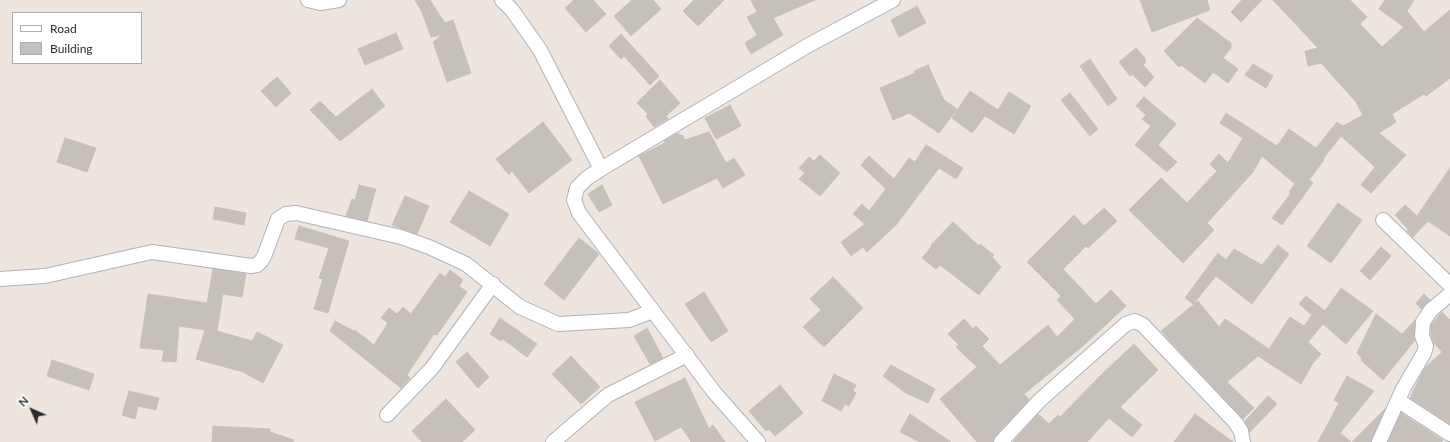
<!DOCTYPE html>
<html>
<head>
<meta charset="utf-8">
<style>
  body { margin:0 }
  #map { position:relative; width:1450px; height:442px; overflow:hidden; background:#ede5de; font-family:Lato,sans-serif }
  canvas { display:block }
  .legend { position:absolute; left:12px; top:12px; width:130px; height:52px; box-sizing:border-box; background:#fff; border:1px solid #ababab; margin:0; padding:5px 7px; list-style:none; font-size:12px; color:#2c2c2c }
  .legend li { display:flex; align-items:center; gap:8px; height:20px }
  .legend b { width:20px; border:1px solid #ababab }
  .north { position:absolute; left:12px; top:390px; width:40px; height:40px; -webkit-text-stroke:3px #fff; paint-order:stroke; rotate:315deg; font-size:11px; font-weight:700; line-height:16px; text-align:center; color:#2c2c2c }
  .north::after { content:''; display:block; margin:auto; width:14px; height:18px; background:#2c2c2c; clip-path:polygon(50% 0,100% 100%,50% 72%,0 100%) }
</style>
</head>
<body>
<div id="map">
<canvas width="1450" height="442"></canvas>
<ul class="legend">
<li><b style="height:5px;background:#fff"></b>Road</li>
<li><b style="height:11px;background:#c6c0ba"></b>Building</li>
</ul>
<div class="north">N</div>
</div>
<script>
const ctx = document.querySelector('canvas').getContext('2d');
ctx.lineJoin = 'round';
function fill(path, color) {
  ctx.fillStyle = color;
  ctx.fill(path, 'evenodd');
}
function shape(rows) {
  const path = new Path2D();
  for (const r of rows) {
    path.moveTo(r[0], r[1]);
    for (let i = 2; i < r.length; i += 2) path.lineTo(r[i], r[i + 1]);
  }
  return path;
}
function trace(path, color, width, dash) {
  ctx.strokeStyle = color;
  ctx.lineWidth = width;
  ctx.lineCap = dash ? 'butt' : 'round';
  ctx.setLineDash(dash || []);
  ctx.stroke(path);
}
const building = shape([
  [415,0,430,0,445,23,453,20,471,73,447,82,433,42,442,35,431,37,422,12,415,0],
  [574,0,593,0,606,14,586,32,565,8,574,0],
  [632,0,653,0,661,9,631,36,614,16,632,0],
  [694,0,724,0,698,26,683,11,694,0],
  [751,0,815,0,773,18,783,35,751,54,745,43,757,35,747,17,757,12,751,0],
  [1140,0,1207,0,1210,10,1152,32,1140,0],
  [1242,0,1262,0,1241,22,1231,12,1242,0],
  [1273,0,1350,0,1367,17,1360,24,1382,47,1404,27,1379,9,1385,0,1414,0,1407,11,1424,32,1450,10,1450,78,1426,96,1424,94,1392,114,1396,122,1379,133,1406,155,1371,193,1361,185,1375,167,1341,136,1323,159,1324,160,1309,180,1313,183,1282,225,1272,218,1291,193,1289,192,1295,184,1262,156,1253,172,1207,223,1214,230,1183,263,1129,210,1161,178,1187,203,1217,171,1210,164,1219,154,1228,163,1243,138,1220,123,1226,113,1277,146,1289,129,1316,148,1337,122,1343,126,1363,115,1356,102,1321,63,1308,66,1305,51,1318,48,1273,0],
  [917,6,926,23,899,37,891,20,917,6],
  [1197,18,1231,43,1231,48,1223,58,1238,69,1228,83,1213,72,1205,83,1181,65,1179,67,1164,51,1197,18],
  [396,33,403,49,365,65,358,49,396,33],
  [621,34,659,76,650,85,624,56,621,59,609,46,621,34],
  [1136,48,1145,58,1145,63,1143,65,1154,77,1145,87,1132,74,1130,76,1119,62,1136,48],
  [1090,59,1117,99,1108,106,1080,66,1090,59],
  [1253,64,1273,76,1266,88,1245,75,1253,64],
  [928,65,944,100,957,109,939,133,909,113,893,120,880,88,915,73,914,71,928,65],
  [277,77,291,93,276,107,261,91,277,77],
  [660,80,680,103,666,116,668,119,654,127,646,116,648,114,637,103,660,80],
  [372,89,385,106,340,141,310,110,320,101,336,117,372,89],
  [970,91,998,110,1009,92,1031,106,1014,134,985,116,972,133,952,118,970,91],
  [1070,93,1098,129,1090,136,1061,100,1070,93],
  [1144,97,1176,124,1158,145,1177,162,1167,172,1135,145,1151,126,1142,119,1146,115,1136,106,1144,97],
  [730,105,741,126,716,139,705,118,730,105],
  [543,122,572,160,529,193,512,171,509,175,496,159,543,122],
  [709,132,726,163,734,158,745,175,723,188,717,178,663,204,639,156,665,143,664,141,678,133,680,136,682,135,685,140,709,132],
  [65,138,96,148,87,172,57,162,65,138],
  [926,145,963,168,956,179,939,168,896,225,867,252,863,247,851,256,841,242,865,224,853,214,862,204,869,211,886,189,861,165,869,156,894,179,909,158,915,162,926,145],
  [820,155,840,173,820,196,799,179,805,173,799,168,809,157,814,161,820,155],
  [1450,168,1450,236,1428,221,1413,237,1407,231,1408,229,1395,215,1405,205,1417,216,1450,168],
  [359,185,376,189,367,221,346,216,352,199,355,200,359,185],
  [602,185,612,205,599,212,588,194,602,185],
  [469,191,509,214,490,246,450,222,469,191],
  [405,196,429,206,417,234,392,225,405,196],
  [1338,203,1362,220,1331,263,1307,246,1338,203],
  [215,207,246,213,244,225,213,219,215,207],
  [1104,208,1117,221,1088,248,1086,246,1063,269,1096,304,1111,290,1126,306,1084,345,1024,394,1029,400,995,436,993,442,977,442,940,399,977,367,956,347,959,345,948,334,964,319,973,329,976,326,989,339,982,346,1000,365,1048,325,1057,337,1075,319,1057,300,1061,296,1027,262,1074,215,1084,226,1104,208],
  [953,222,979,246,980,244,994,255,992,257,1001,267,979,295,940,265,936,269,922,258,932,246,931,245,953,222],
  [299,226,349,241,328,313,314,309,323,279,319,278,329,248,295,239,299,226],
  [579,238,599,254,564,300,544,284,579,238],
  [1278,245,1289,254,1252,304,1216,276,1193,304,1185,298,1218,253,1226,260,1234,249,1262,265,1278,245],
  [1381,247,1391,256,1370,280,1360,271,1381,247],
  [213,269,246,274,242,297,223,294,217,331,252,341,257,332,283,345,263,383,243,372,196,359,205,330,179,326,176,362,162,361,164,350,140,348,148,294,207,303,213,269],
  [450,270,463,280,459,286,467,292,437,335,434,334,407,375,410,378,401,388,330,331,335,321,354,331,355,330,374,345,388,323,381,318,389,308,397,314,403,307,411,314,440,273,445,277,450,270],
  [833,277,863,308,824,347,803,327,821,310,810,299,833,277],
  [1341,288,1373,311,1346,344,1323,324,1308,342,1321,354,1313,363,1301,384,1258,356,1227,382,1254,408,1243,419,1161,331,1198,301,1219,327,1225,319,1269,349,1290,317,1304,326,1312,315,1299,304,1306,296,1325,311,1341,288],
  [704,292,728,331,711,342,685,304,704,292],
  [1424,294,1430,300,1421,309,1416,303,1424,294],
  [1442,312,1450,320,1450,424,1410,398,1424,369,1442,352,1434,343,1431,335,1431,325,1442,312],
  [1376,314,1402,334,1415,320,1415,340,1383,380,1361,360,1362,358,1357,353,1376,314],
  [500,318,537,344,527,357,503,339,501,341,490,334,500,318],
  [647,328,663,358,650,364,634,336,647,328],
  [1134,344,1158,370,1120,407,1142,425,1132,437,1109,418,1087,442,1013,442,1038,414,1049,424,1058,415,1060,417,1102,374,1134,344],
  [467,352,489,377,478,388,456,362,467,352],
  [571,356,600,387,581,404,552,374,571,356],
  [52,360,94,374,89,390,47,376,52,360],
  [891,365,935,389,928,403,906,393,883,376,891,365],
  [834,374,856,385,853,391,856,393,849,406,845,404,841,411,822,401,834,374],
  [1347,376,1374,391,1340,433,1351,442,1318,442,1339,403,1334,400,1347,376],
  [685,378,709,429,713,425,725,442,690,442,691,441,681,427,655,441,635,402,685,378],
  [780,385,803,413,775,436,769,429,766,431,749,411,780,385],
  [129,391,159,398,156,410,138,406,135,419,122,415,129,391],
  [1268,396,1277,404,1250,432,1245,421,1268,396],
  [446,399,475,430,462,442,422,442,412,431,446,399],
  [1385,409,1371,442,1352,442,1385,409],
  [1401,413,1443,440,1441,442,1388,442,1401,413],
  [910,414,951,442,920,442,900,432,910,414],
  [1195,414,1233,442,1174,442,1195,414],
  [213,426,270,429,270,432,294,440,293,442,212,442,213,426]
]);
fill(building, '#c6c0ba');
trace(building, '#c9c1b8', 1);
const minor = shape([
  [308,0,320,3,339,0],
  [502,0,512,10,540,50,601,169],
  [1383,220,1450,285],
  [0,279,45,276,152,252,251,266,257,265,262,260,265,254,278,219,286,214,296,213,401,237,429,247,466,264,520,307,558,324,629,320,653,311],
  [1399,401,1450,434],
  [387,415,432,368,493,284],
  [553,442,608,395,687,355],
  [758,442,714,392,579,213,574,200,577,188,587,178,601,169,807,46,893,0],
  [1001,442,1040,400,1126,324,1135,321,1143,325,1235,422,1241,431,1243,442],
  [1379,442,1403,389,1424,353,1426,346,1422,336,1423,322,1431,310,1450,294]
]);
trace(minor, '#aeb2bc', 16);
trace(minor, '#fff', 14);
</script>
</body>
</html>
